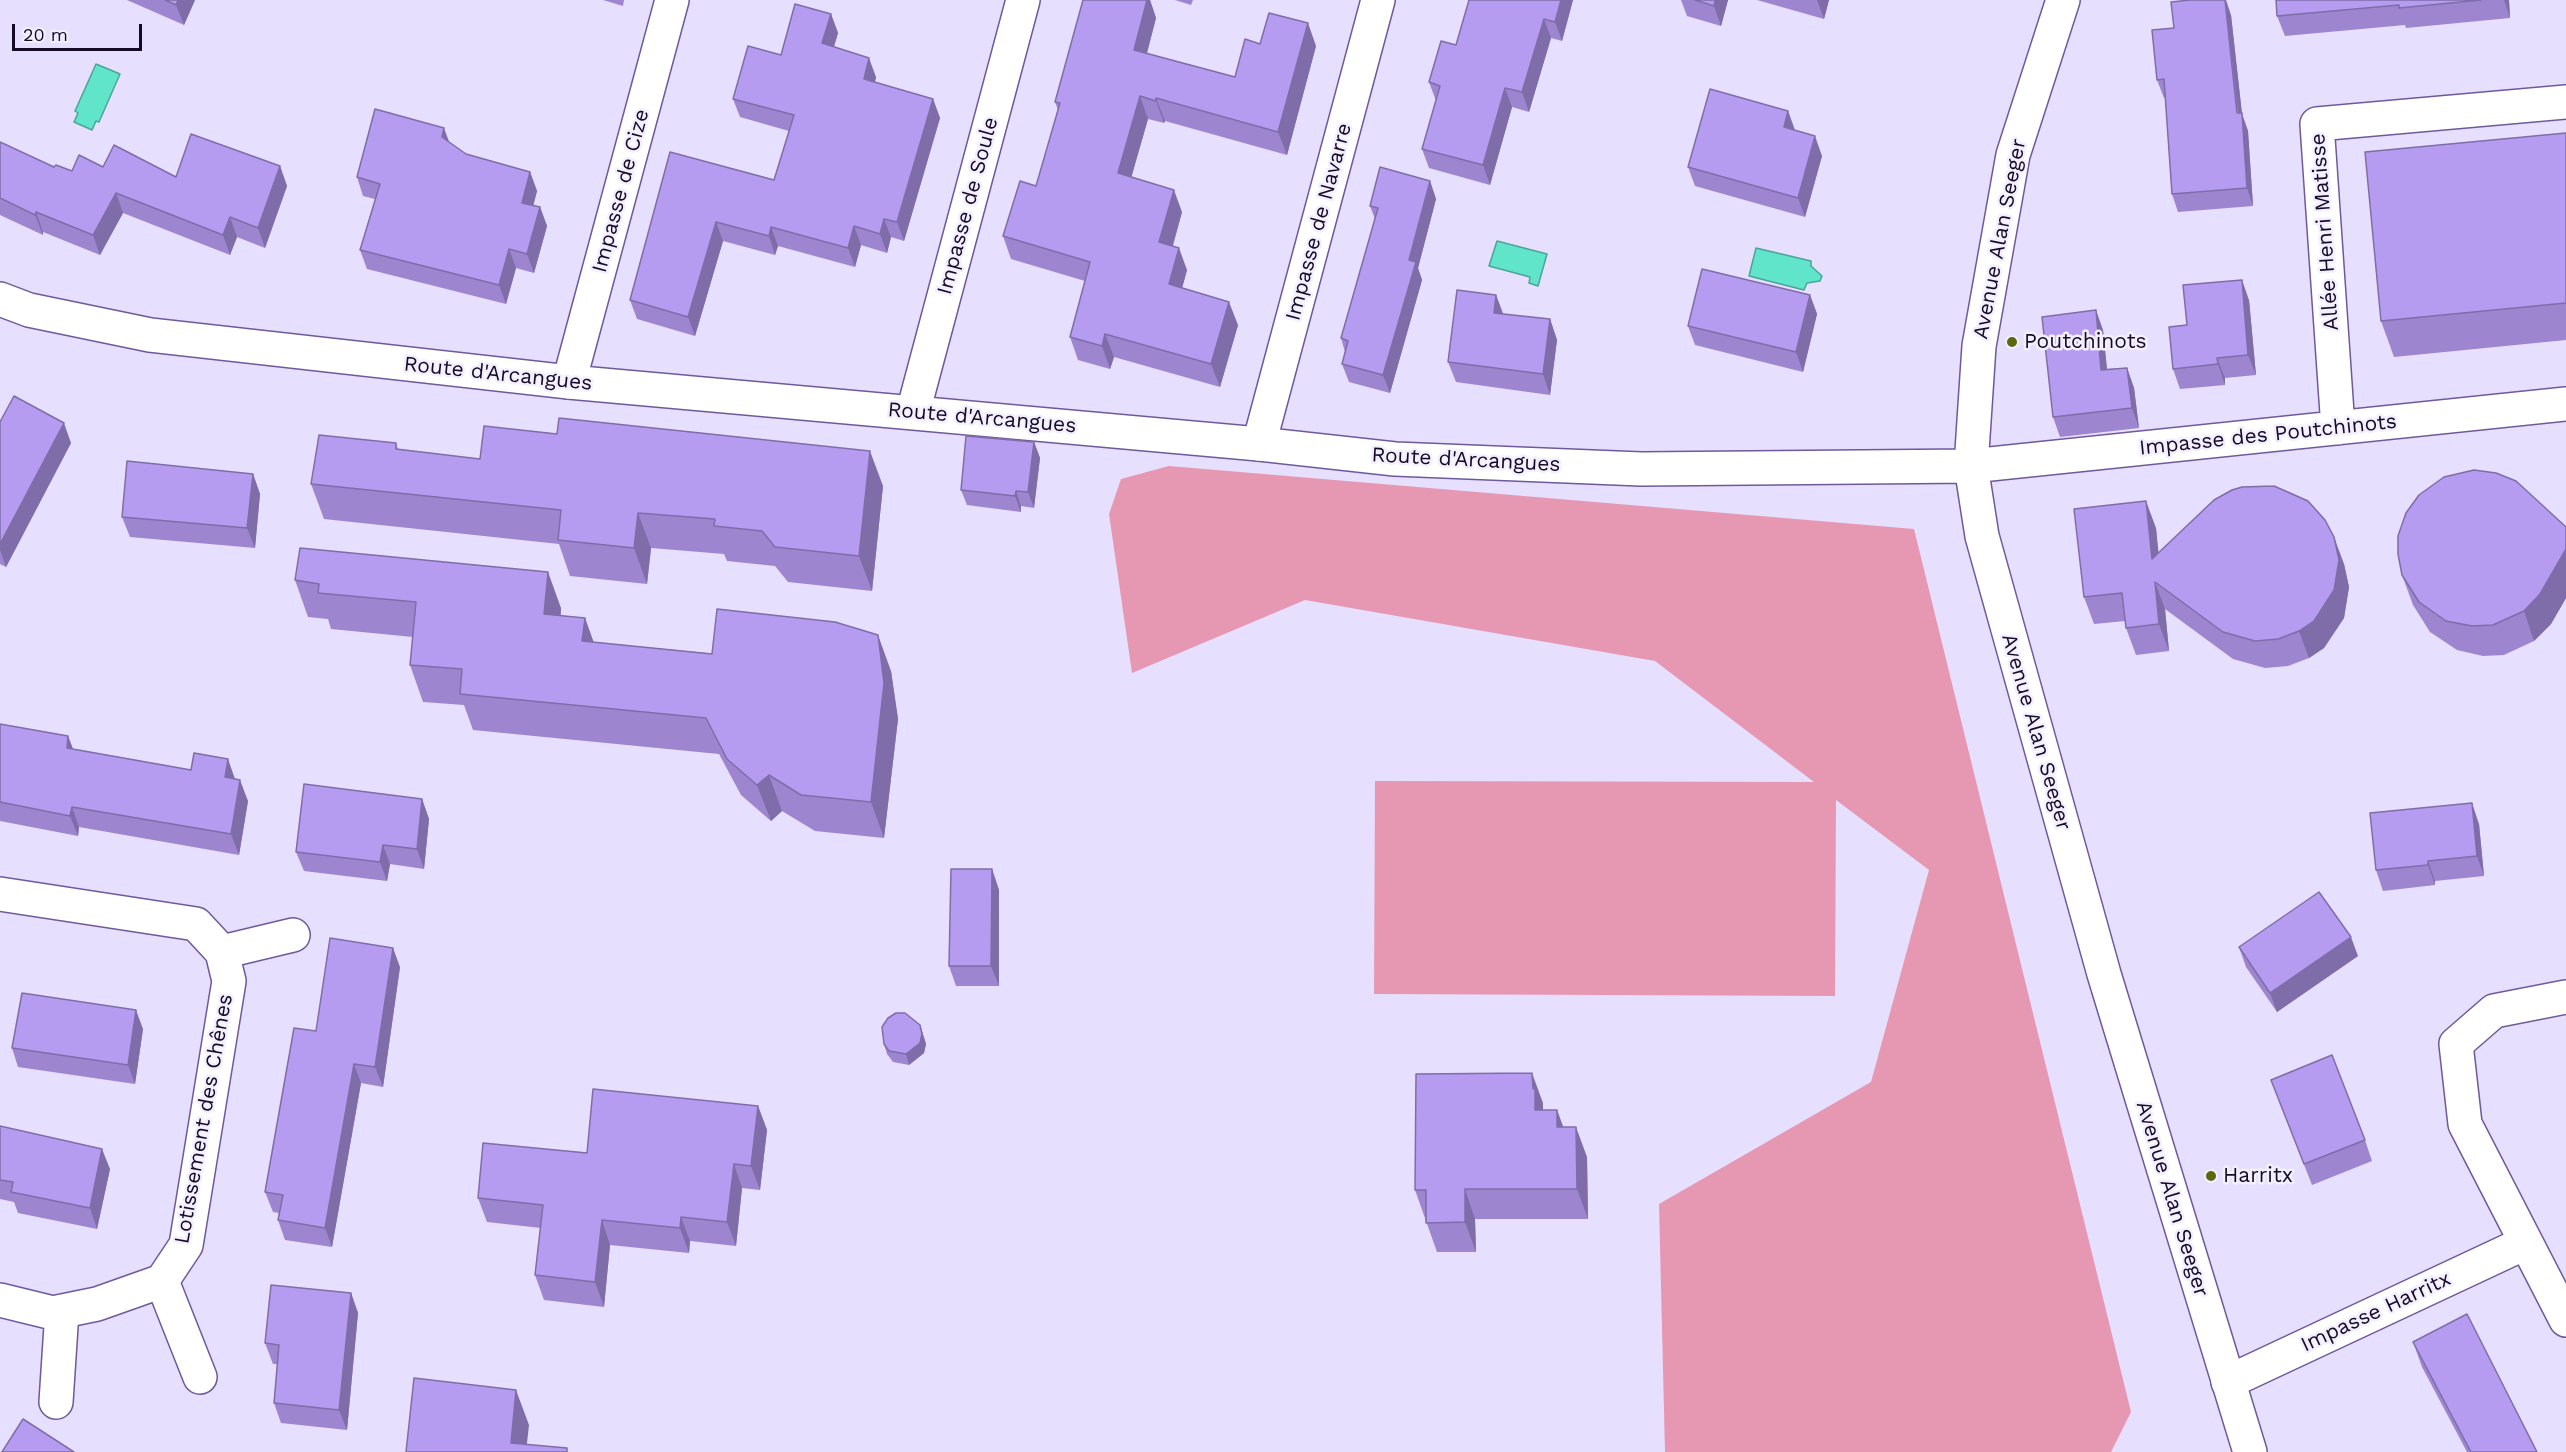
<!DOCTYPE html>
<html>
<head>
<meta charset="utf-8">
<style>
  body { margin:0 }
  #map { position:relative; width:2566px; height:1452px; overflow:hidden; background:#e7dffe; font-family:"Work Sans",sans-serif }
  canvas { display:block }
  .scale { position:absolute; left:12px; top:24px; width:130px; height:27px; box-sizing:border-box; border:3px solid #150b26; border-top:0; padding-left:8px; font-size:18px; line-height:21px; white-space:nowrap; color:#150b26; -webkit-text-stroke:4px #f3efff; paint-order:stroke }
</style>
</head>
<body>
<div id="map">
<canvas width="2566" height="1452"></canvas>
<div class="scale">20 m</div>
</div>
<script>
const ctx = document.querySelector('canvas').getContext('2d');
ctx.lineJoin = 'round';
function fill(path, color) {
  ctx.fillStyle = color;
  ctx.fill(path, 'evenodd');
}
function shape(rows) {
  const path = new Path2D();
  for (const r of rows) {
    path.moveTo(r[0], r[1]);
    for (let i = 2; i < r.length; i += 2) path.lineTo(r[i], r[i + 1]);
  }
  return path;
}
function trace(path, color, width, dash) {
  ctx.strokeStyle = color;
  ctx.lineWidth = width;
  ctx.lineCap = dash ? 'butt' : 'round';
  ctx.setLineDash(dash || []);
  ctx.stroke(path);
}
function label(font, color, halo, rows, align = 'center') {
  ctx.font = font + ' "Work Sans",sans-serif';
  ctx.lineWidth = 5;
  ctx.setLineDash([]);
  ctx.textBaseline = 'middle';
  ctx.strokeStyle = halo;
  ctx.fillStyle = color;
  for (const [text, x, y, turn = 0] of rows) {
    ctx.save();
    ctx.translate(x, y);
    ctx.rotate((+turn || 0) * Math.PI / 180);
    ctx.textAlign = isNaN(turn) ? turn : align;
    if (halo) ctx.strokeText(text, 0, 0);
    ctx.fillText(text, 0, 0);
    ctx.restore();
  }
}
fill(shape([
  [1169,466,1914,529,2131,1412,2111,1452,1665,1452,1659,1204,1871,1082,1929,870,1836,800,1835,996,1374,994,1375,781,1814,782,1655,661,1305,600,1132,673,1109,514,1121,479]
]), '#e698b2');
const water = shape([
  [96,64,120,74,99,122,96,121,92,130,74,122,78,113,75,111,96,64],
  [1497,241,1547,254,1538,286,1529,283,1530,277,1489,266,1497,241],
  [1756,248,1811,261,1811,266,1822,276,1820,281,1807,283,1804,290,1749,276,1756,248]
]);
fill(water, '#60e5ca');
trace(water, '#4aa499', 1.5);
const street = shape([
  [569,382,672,0],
  [913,412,1023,0],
  [2338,428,2317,124,2566,102],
  [1259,444,1378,0],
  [1971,466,2566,404],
  [0,894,196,924,222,952,229,981,186,1245,162,1281,97,1304,53,1313,0,1300],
  [222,952,293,935],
  [2566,997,2494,1011,2456,1044,2465,1124,2566,1320],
  [162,1281,200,1377],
  [2228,1382,2525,1243],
  [56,1402,62,1311]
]);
const secondary = shape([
  [2063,0,2013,155,1979,346,1971,466,1982,536,2104,974,2250,1452],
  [0,299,29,310,150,335,569,382,1259,444,1395,459,1641,469,1971,466]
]);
trace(street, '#6f599c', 36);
trace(secondary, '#6f599c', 36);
trace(street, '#fff', 33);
trace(secondary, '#fff', 33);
fill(shape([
  [127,0,195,0,184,25],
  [603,0,624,0,623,6],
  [1147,0,1150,0,1156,18,1147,53,1235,77,1260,44,1316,46,1287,155,1165,121,1164,123,1148,119,1131,177,1182,212,1173,246,1187,270,1182,288,1238,325,1220,387,1114,357,1110,369,1078,360,1070,337,1085,281,1011,259,1003,236,1036,186,1058,110,1055,102],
  [1175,0,1193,0,1191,5],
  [1573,0,1562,41,1551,38,1529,112,1512,107,1490,185,1429,168,1422,149,1436,101,1429,82,1456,45],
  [1681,0,1728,0,1721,26,1687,16],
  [1757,0,1829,0,1824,19],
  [2276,0,2509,0,2510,18,2406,28,2405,25,2285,36,2277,16],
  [831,14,838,33,834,47,876,77,875,82,933,99,940,118,904,241,891,237,887,253,861,245,855,267,778,246,775,255,723,241,695,336,637,319,630,300,670,152,774,180,789,131,740,117,733,99,781,55],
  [2231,15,2242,114,2248,131,2253,206,2178,212,2172,194,2165,98,2164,98,2157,80,2174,28],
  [1788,111,1795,130,1822,156,1805,217,1695,186,1688,167],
  [2566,133,2566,340,2394,357,2381,321],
  [0,142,54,167,72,171,103,167,176,177,280,166,287,186,265,248,237,237,230,255,123,213,100,255,43,232,43,235,0,215],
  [449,142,466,154,530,172,537,191,533,206,540,207,547,226,534,273,516,268,506,304,367,269,360,250,375,199,363,196,357,177],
  [1430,181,1436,199,1418,268,1422,280,1390,393,1349,382,1342,364,1345,352,1341,338,1375,219,1370,206],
  [1496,295,1503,314,1550,319,1557,340,1550,395,1456,382,1448,362],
  [1810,295,1817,314,1803,372,1695,345,1688,326],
  [2249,300,2256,375,2225,378,2225,385,2180,389,2173,369],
  [2103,330,2107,369,2127,368,2134,388,2139,428,2060,437,2053,417],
  [0,422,71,443,6,567,0,564],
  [1034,442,1040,458,1034,508,1021,506,1021,512,967,505,961,490],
  [396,443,398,449,480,459,883,486,872,591,788,582,775,566,727,561,724,554,651,548,647,584,570,576,559,544,324,519,311,484],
  [253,474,260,494,255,548,130,537,122,517],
  [2566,527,2566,598,2551,624,2534,641,2504,655,2483,656,2457,650,2430,632,2413,605,2402,575],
  [2156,528,2158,553,2344,564,2349,587,2344,618,2324,648,2309,658,2288,666,2265,668,2233,659,2165,609,2169,651,2136,655,2126,628,2125,621,2094,624,2084,597],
  [295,580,561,608,561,616,585,618,593,642,891,671,898,719,884,838,815,831,782,811,771,821,741,795,719,754,473,730,464,705,423,702,410,665,413,637,331,629,328,619,308,617],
  [0,724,68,736,73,749,191,770,235,779,248,801,239,855,79,827,78,836,0,821],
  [422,799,429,819,424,869,390,864,387,881,304,871,296,852],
  [2479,824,2484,876,2435,881,2435,885,2383,891,2376,870],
  [992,869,999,890,999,986,956,986,949,966],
  [2239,947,2358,956,2277,1012,2246,967],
  [400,967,383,1087,361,1083,332,1247,285,1240,278,1220,279,1213,273,1212,265,1192,316,1031],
  [920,1025,926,1044,924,1053,909,1065,893,1062,887,1054,884,1044],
  [143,1029,135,1084,18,1067,12,1048],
  [2271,1080,2365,1140,2372,1161,2312,1185],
  [1543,1103,1543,1110,1557,1110,1563,1127,1587,1157,1588,1219,1475,1219,1476,1252,1437,1252,1415,1190],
  [758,1106,767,1130,760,1190,742,1188,736,1246,690,1241,689,1253,610,1245,604,1307,544,1300,535,1275,541,1228,487,1222,478,1198,587,1153],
  [0,1126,110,1169,97,1229,18,1213,14,1202,0,1199],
  [351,1293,358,1313,347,1430,281,1423,274,1403,277,1364,273,1364,265,1343],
  [2413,1342,2537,1452,2467,1452,2422,1367]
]), '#9d86cf');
fill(shape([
  [178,0,195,0,184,25,176,5],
  [1147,0,1150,0,1156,18,1142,72,1134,50],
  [1561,0,1573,0,1562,41,1555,22],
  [1715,0,1728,0,1721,26,1714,6],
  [1817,0,1829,0,1824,19],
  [2225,0,2226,0,2231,15,2242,114,2248,131,2253,206,2247,188],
  [2504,0,2509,0,2510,18],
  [831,14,838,33,829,62,822,43],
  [1544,19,1551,38,1529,112,1522,92],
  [1308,23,1316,46,1287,155,1278,132],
  [869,58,876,77,871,98,864,79],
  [1505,88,1512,107,1490,185,1483,165],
  [1140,96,1148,119,1126,196,1118,173],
  [1156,98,1165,121,1164,123,1156,101],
  [933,99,940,118,904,241,897,222],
  [1788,111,1795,131,1784,127],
  [444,128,451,147,442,137],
  [1815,136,1822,156,1805,217,1798,198],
  [280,166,287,186,265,248,258,228],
  [530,172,537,191,529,222,522,203],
  [1430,181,1436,199,1418,268,1422,280,1390,393,1383,375,1409,260],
  [1174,190,1182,212,1167,265,1159,242],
  [116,193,123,213,100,255,93,235],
  [540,207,547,226,534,273,527,254],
  [36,212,43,232,43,235,35,215],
  [230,217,237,237,230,255,223,235],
  [884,219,891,237,887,253,880,234],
  [716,222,723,241,695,336,688,317],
  [854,226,861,245,855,267,848,248],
  [771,227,778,246,775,255,769,236],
  [1179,248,1187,270,1177,307,1169,284],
  [509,249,516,268,506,304,499,285],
  [2242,280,2249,300,2256,375,2248,355],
  [1496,295,1504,316,1494,313],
  [1810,295,1817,314,1803,372,1796,352],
  [1229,302,1238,325,1220,387,1211,364],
  [2096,310,2103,330,2109,390,2101,370],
  [1550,319,1557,340,1550,395,1543,374],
  [1105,334,1114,357,1110,369,1102,346],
  [2217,358,2225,378,2225,385,2218,364],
  [2127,368,2134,388,2139,428,2132,408],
  [64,423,71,443,6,567,0,550,0,544],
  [1034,442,1040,458,1034,508,1028,492],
  [870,451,883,486,872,591,859,556],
  [253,474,260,494,255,548,247,528],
  [1016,491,1021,506,1021,512,1015,496],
  [2146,501,2156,528,2162,586,2152,559],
  [638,513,651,548,647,584,634,548],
  [2334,537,2344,564,2349,587,2344,618,2324,648,2309,658,2299,631],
  [2566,549,2566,598,2551,624,2534,641,2524,611],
  [548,572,561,608,557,650,544,614],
  [2155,582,2165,609,2169,651,2159,624],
  [585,618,598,654,582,641],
  [878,635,891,671,898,719,884,838,871,802],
  [68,736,76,757,67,748],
  [228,759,235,779,225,777],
  [769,775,782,811,771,821,757,785],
  [240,780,248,801,239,855,231,834],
  [422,799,429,819,424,869,417,849],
  [2472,803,2479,824,2484,876,2477,856],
  [72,807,79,827,78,836,70,816],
  [383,845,390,864,387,881,380,862],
  [2428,861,2435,881,2435,885,2428,865],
  [992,869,999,890,999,986,991,966],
  [2351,937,2358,956,2277,1012,2270,993],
  [393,948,400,967,383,1087,375,1067],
  [136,1010,143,1029,135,1084,128,1065],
  [920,1025,926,1044,924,1053,909,1065,906,1054],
  [354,1064,361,1083,332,1247,325,1228],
  [1532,1073,1543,1103,1543,1110,1535,1110],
  [758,1106,767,1130,760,1190,751,1166],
  [1557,1110,1568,1140,1557,1127],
  [1576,1127,1587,1157,1588,1219,1577,1189],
  [102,1149,110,1169,97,1229,90,1208],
  [734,1164,742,1188,736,1246,727,1222],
  [1465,1189,1475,1219,1476,1252,1465,1222],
  [681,1217,690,1241,689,1253,680,1228],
  [602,1220,610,1245,604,1307,595,1282],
  [351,1293,358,1313,347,1430,339,1410],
  [516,1390,529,1425,526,1452,511,1443]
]), '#7f6da9');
const building = shape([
  [165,0,178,0,176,5,165,0],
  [1083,0,1147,0,1134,50,1235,77,1245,39,1260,44,1269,13,1308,23,1278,132,1156,98,1156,101,1140,96,1118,173,1174,190,1159,242,1179,248,1169,284,1229,302,1211,364,1105,334,1102,346,1070,337,1090,262,1003,236,1020,181,1036,186,1060,103,1055,102,1083,0],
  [1469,0,1561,0,1555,22,1544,19,1522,92,1505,88,1483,165,1422,149,1440,86,1429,82,1441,41,1456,45,1469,0],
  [1695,0,1715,0,1714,6,1695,0],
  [2190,0,2225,0,2237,113,2242,113,2247,188,2172,194,2164,79,2157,80,2152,30,2174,28,2171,2,2190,0],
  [2276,0,2481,0,2399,8,2399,5,2277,16,2276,0],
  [795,4,831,14,822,43,869,58,864,79,933,99,897,222,884,219,880,234,854,226,848,248,771,227,769,236,716,222,688,317,630,300,670,152,774,180,794,115,733,99,748,46,781,55,795,4],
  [1710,89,1788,111,1784,127,1815,136,1798,198,1688,167,1710,89],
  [375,109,444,128,442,137,466,154,530,172,522,203,540,207,527,254,509,249,499,285,360,250,380,184,357,177,375,109],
  [2566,133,2566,303,2381,321,2365,152,2566,133],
  [191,134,280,166,258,228,230,217,223,235,116,193,93,235,36,212,35,215,0,198,0,142,54,167,56,165,72,171,79,155,103,167,114,145,176,177,191,134],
  [1380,167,1430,181,1409,260,1416,262,1383,375,1342,364,1348,341,1341,338,1378,208,1370,206,1380,167],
  [1702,269,1810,295,1796,352,1688,326,1702,269],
  [2242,280,2248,355,2217,358,2218,364,2173,369,2169,327,2187,325,2183,285,2242,280],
  [1457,290,1496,295,1494,313,1550,319,1543,374,1448,362,1457,290],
  [2096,310,2101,370,2127,368,2132,408,2053,417,2042,317,2096,310],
  [14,396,64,423,0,544,0,422,14,396],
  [559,418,870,451,859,556,775,547,762,531,714,526,715,519,638,513,634,548,558,540,561,510,311,484,319,435,396,443,396,449,480,459,484,426,557,434,559,418],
  [966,436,1034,442,1028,492,1016,491,1015,496,961,490,966,436],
  [127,461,253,474,247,528,122,517,127,461],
  [2474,470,2496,473,2516,481,2566,527,2566,549,2540,594,2524,611,2493,625,2472,626,2446,621,2419,602,2402,575,2398,554,2398,536,2406,513,2419,495,2444,477,2474,470],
  [2274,486,2308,501,2325,520,2334,537,2339,560,2334,590,2314,621,2299,631,2278,639,2255,641,2223,632,2155,582,2159,624,2126,628,2122,593,2084,597,2074,509,2146,501,2152,559,2214,500,2232,490,2242,487,2274,486],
  [300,548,548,572,544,614,585,618,582,641,712,654,717,609,835,622,878,635,884,683,871,802,801,795,769,775,757,785,727,759,706,718,460,694,462,669,410,665,416,602,318,593,319,584,295,580,300,548],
  [0,724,68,736,67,748,191,770,194,753,228,759,225,777,240,780,231,834,72,807,70,816,0,802,0,724],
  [304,784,422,799,417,849,383,845,380,862,296,852,304,784],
  [2472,803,2477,856,2428,861,2428,865,2376,870,2370,813,2472,803],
  [951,869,992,869,991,966,949,966,951,869],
  [2319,892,2351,937,2270,993,2239,947,2319,892],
  [330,938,393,948,375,1067,354,1064,325,1228,278,1220,283,1195,265,1192,294,1028,316,1031,330,938],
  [22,993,136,1010,128,1065,12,1048,22,993],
  [896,1013,905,1013,920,1025,922,1034,920,1043,906,1054,889,1051,884,1044,882,1027,888,1018,896,1013],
  [2332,1055,2365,1140,2304,1164,2271,1080,2332,1055],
  [1532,1073,1533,1089,1535,1088,1535,1110,1557,1110,1557,1127,1576,1127,1577,1189,1465,1189,1465,1222,1426,1223,1426,1190,1415,1190,1416,1074,1532,1073],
  [593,1089,758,1106,751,1166,734,1164,727,1222,681,1217,680,1228,602,1220,595,1282,535,1275,543,1205,478,1198,483,1143,587,1153,593,1089],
  [0,1126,102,1149,90,1208,11,1192,13,1182,0,1180,0,1126],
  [271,1285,351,1293,339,1410,274,1403,279,1345,265,1343,271,1285],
  [2467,1314,2537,1452,2471,1452,2413,1342,2467,1314],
  [414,1378,516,1390,511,1443,567,1448,567,1452,406,1452,414,1378],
  [23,1419,74,1452,2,1452,23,1419]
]);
fill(building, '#b69cf1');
trace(building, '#7f6da9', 1.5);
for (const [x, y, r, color] of [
  [2012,342,6,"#5c680f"],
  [2211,1176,6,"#5c680f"]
]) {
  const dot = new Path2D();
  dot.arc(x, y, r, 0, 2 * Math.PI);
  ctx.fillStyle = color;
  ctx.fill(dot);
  trace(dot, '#f3efff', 2);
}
label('21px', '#150b26', '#f3efff', [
  ["Impasse de Cize",621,191,-75],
  ["Impasse de Soule",968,206,-75],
  ["Impasse de Navarre",1319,222,-75],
  ["Allée Henri Matisse",2325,232,-94],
  ["Avenue Alan Seeger",2000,239,-79],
  ["Route d'Arcangues",498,374,6],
  ["Route d'Arcangues",982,418,5],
  ["Impasse des Poutchinots",2268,435,-6],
  ["Route d'Arcangues",1466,460,3],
  ["Avenue Alan Seeger",2036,732,74],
  ["Lotissement des Chênes",204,1119,-80],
  ["Avenue Alan Seeger",2172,1199,73],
  ["Impasse Harritx",2376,1312,-25]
]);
label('21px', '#150b26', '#f3efff', [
  ["Poutchinots",2024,342],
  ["Harritx",2223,1176]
], 'left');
</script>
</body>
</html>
